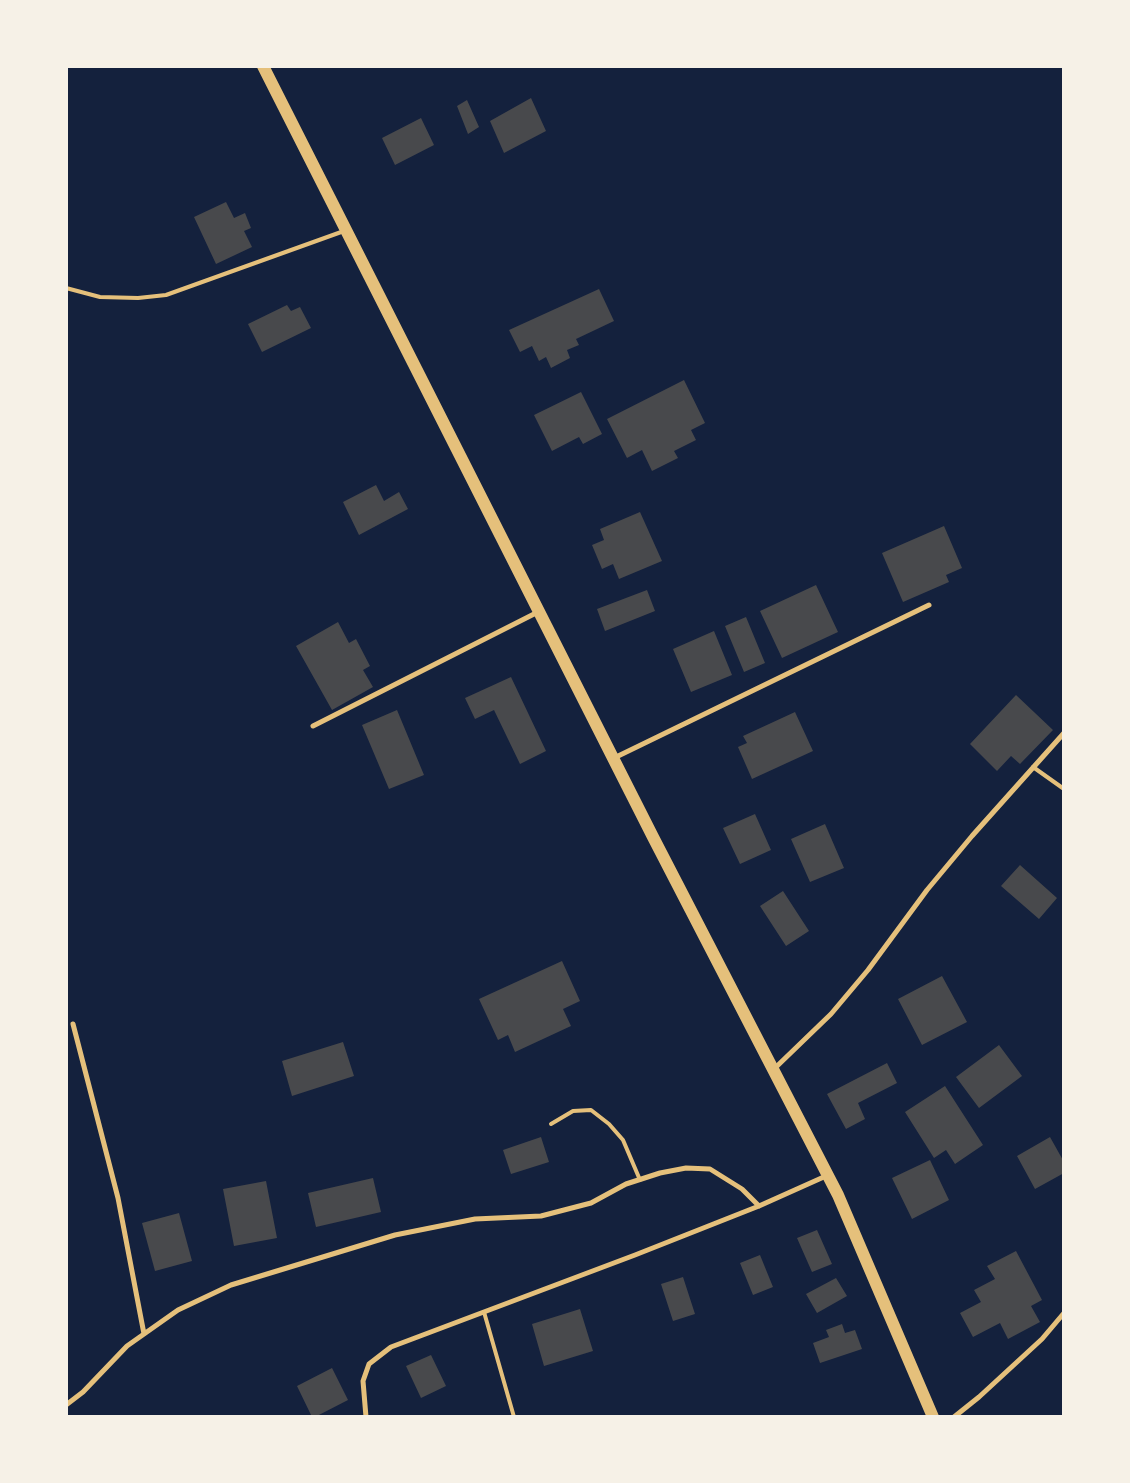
<!DOCTYPE html>
<html>
<head>
<meta charset="utf-8">
<style>
  body { margin:0 }
  #map { position:relative; width:1130px; height:1483px; overflow:hidden; background:#14213d; font-family:"Asap Condensed",sans-serif }
  canvas { display:block }
  .frame { position:absolute; inset:0; border:68px solid #f6f1e7; pointer-events:none }
</style>
</head>
<body>
<div id="map">
<canvas width="1130" height="1483"></canvas>
<div class="frame"></div>
</div>
<script>
const ctx = document.querySelector('canvas').getContext('2d');
ctx.lineJoin = 'round';
function fill(path, color) {
  ctx.fillStyle = color;
  ctx.fill(path, 'evenodd');
}
function shape(rows) {
  const path = new Path2D();
  for (const r of rows) {
    path.moveTo(r[0], r[1]);
    for (let i = 2; i < r.length; i += 2) path.lineTo(r[i], r[i + 1]);
  }
  return path;
}
function trace(path, color, width, dash) {
  ctx.strokeStyle = color;
  ctx.lineWidth = width;
  ctx.lineCap = dash ? 'butt' : 'round';
  ctx.setLineDash(dash || []);
  ctx.stroke(path);
}
fill(shape([
  [531,98,546,131,504,153,490,121],
  [467,100,479,127,468,134,457,106],
  [421,118,434,145,395,165,382,138],
  [226,202,234,218,245,213,251,228,244,231,252,247,216,264,194,217],
  [599,289,614,321,576,339,579,345,567,350,570,358,551,368,546,357,539,361,532,346,520,352,509,330],
  [287,305,291,311,300,307,311,328,262,352,248,324],
  [684,380,705,423,691,430,696,440,674,451,678,458,652,471,642,450,627,458,607,419],
  [581,392,602,434,583,444,579,437,552,451,534,415],
  [376,485,384,501,399,492,408,509,359,535,343,502],
  [640,512,662,561,619,579,613,564,602,569,592,545,604,540,600,529],
  [944,526,962,568,946,575,949,582,903,602,882,553],
  [816,585,838,632,782,658,760,611],
  [647,590,655,611,605,631,597,609],
  [746,617,765,663,744,672,725,626],
  [338,622,349,643,356,639,370,666,363,670,373,687,332,710,296,646],
  [714,631,732,675,691,692,673,649],
  [511,677,546,751,520,764,494,710,475,719,465,698],
  [1016,695,1053,730,1020,764,1011,756,997,771,970,744],
  [397,710,424,775,389,789,362,725],
  [795,712,813,751,752,779,738,747,747,743,743,736],
  [755,814,771,850,740,864,723,828],
  [825,824,844,868,810,882,791,839],
  [1020,865,1057,898,1039,919,1001,886],
  [783,891,809,931,786,946,760,906],
  [562,961,580,1001,563,1009,571,1026,515,1052,508,1035,498,1040,479,999],
  [942,976,967,1022,922,1045,898,999],
  [343,1042,354,1076,292,1096,282,1061],
  [999,1045,1022,1076,979,1108,956,1077],
  [887,1063,897,1083,858,1103,865,1119,846,1129,827,1094],
  [945,1086,983,1145,955,1164,946,1150,934,1158,905,1112],
  [541,1137,549,1162,511,1174,503,1150],
  [1050,1137,1064,1162,1064,1173,1035,1189,1017,1156],
  [930,1160,949,1200,912,1219,892,1178],
  [373,1178,381,1212,316,1227,308,1193],
  [266,1181,277,1238,234,1246,223,1189],
  [179,1213,192,1261,155,1271,142,1223],
  [817,1230,832,1264,812,1272,797,1238],
  [1016,1251,1042,1300,1031,1306,1040,1322,1008,1339,1000,1323,973,1337,960,1313,981,1302,974,1290,995,1279,987,1266],
  [760,1255,773,1287,753,1295,740,1263],
  [683,1277,695,1314,673,1321,661,1284],
  [836,1278,847,1296,817,1313,806,1294],
  [580,1309,593,1351,544,1366,532,1324],
  [842,1324,845,1333,855,1330,862,1349,820,1363,813,1343,829,1337,826,1330],
  [431,1355,446,1386,421,1398,406,1366],
  [332,1368,348,1400,315,1417,312,1417,297,1386]
]), '#48494c');
trace(shape([
  [66,288,100,297,138,298,166,295,344,231],
  [1033,767,1064,789],
  [551,1124,573,1111,591,1110,609,1124,623,1140,640,1180],
  [484,1312,514,1417]
]), '#e5c07b', 4);
trace(shape([
  [313,726,538,612],
  [614,758,929,605],
  [73,1024,118,1198,144,1334],
  [774,1069,831,1014,868,970,927,890,972,836,1064,733],
  [66,1405,83,1392,127,1346,178,1310,231,1285,395,1235,475,1219,541,1216,591,1203,626,1184,660,1173,686,1168,710,1169,742,1189,759,1206],
  [366,1417,363,1381,369,1364,391,1347,635,1255,759,1206,826,1176],
  [954,1417,979,1397,1042,1339,1064,1313]
]), '#e5c07b', 5);
trace(shape([
  [263,66,653,837,838,1195,933,1417]
]), '#e5c07b', 12);
</script>
</body>
</html>
